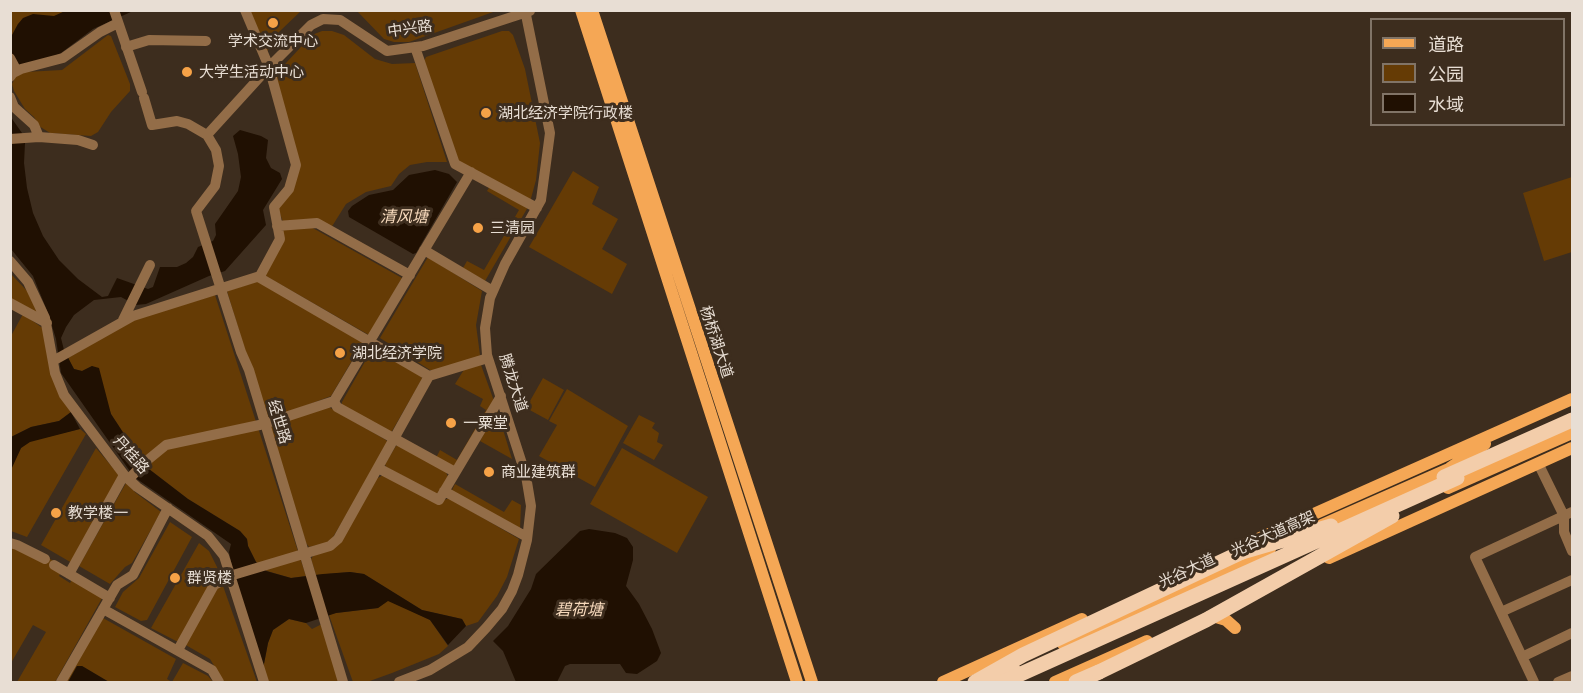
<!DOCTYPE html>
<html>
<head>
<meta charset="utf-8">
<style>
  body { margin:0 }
  #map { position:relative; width:1583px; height:693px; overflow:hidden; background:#3d2d1e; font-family:Raleway,"Noto Sans SC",sans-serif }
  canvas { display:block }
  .frame { position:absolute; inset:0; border:12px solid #e8ded4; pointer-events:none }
  .legend { position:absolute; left:1370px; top:18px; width:195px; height:108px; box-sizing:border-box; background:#3d2d1e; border:2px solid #817467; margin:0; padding:8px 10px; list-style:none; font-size:18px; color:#e8ded4 }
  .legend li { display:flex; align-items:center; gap:12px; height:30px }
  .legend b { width:30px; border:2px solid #817467 }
</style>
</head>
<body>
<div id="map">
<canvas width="1583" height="693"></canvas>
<div class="frame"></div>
<ul class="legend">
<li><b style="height:8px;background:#f5a755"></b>道路</li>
<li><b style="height:16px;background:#653b05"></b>公园</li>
<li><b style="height:16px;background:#201002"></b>水域</li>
</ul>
</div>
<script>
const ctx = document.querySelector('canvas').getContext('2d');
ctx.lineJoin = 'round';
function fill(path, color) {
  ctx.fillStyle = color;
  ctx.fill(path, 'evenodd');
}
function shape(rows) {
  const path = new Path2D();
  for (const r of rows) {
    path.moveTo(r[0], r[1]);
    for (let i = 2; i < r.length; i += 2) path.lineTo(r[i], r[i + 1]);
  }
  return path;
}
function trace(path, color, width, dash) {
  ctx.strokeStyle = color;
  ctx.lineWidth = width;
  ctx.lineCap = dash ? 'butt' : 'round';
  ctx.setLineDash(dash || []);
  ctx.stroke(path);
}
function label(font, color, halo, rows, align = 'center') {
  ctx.font = font + ' Raleway,"Noto Sans SC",sans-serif';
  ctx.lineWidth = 6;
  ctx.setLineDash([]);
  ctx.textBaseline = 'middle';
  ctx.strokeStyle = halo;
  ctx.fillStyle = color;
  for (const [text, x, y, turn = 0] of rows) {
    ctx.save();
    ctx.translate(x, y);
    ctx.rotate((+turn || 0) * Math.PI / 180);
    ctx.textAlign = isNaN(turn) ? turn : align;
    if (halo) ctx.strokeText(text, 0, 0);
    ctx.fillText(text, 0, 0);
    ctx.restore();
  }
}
fill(shape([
  [10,11,65,11,59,15,18,24,11,37],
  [250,11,301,11,280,31,265,55],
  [357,11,496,11,409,42,394,42,384,39],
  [322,31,332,31,344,35,375,59,392,64,415,63,447,162,427,162,410,165,399,174,391,186,366,192,346,204,331,228,284,225,277,205,295,182,273,77,312,35],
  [502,31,509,31,513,35,525,69,540,143,536,180,530,202,458,162,424,61,426,57],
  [108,35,111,36,130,84,130,91,111,112,98,132,91,136,50,133,39,126,34,117,25,109,14,91,12,84,16,76,25,72,62,70],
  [573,171,599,187,592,204,618,219,602,249,627,264,612,294,529,247],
  [1572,177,1572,252,1544,261,1523,193],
  [490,186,528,207,485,281,463,268,467,261,484,270,519,210,487,191],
  [311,227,402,278,369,335,264,275,284,229],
  [428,257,482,291,476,325,480,355,476,360,436,370,430,370,380,338],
  [10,273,29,293,39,317,11,299],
  [259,281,363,342,331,396,273,418,265,417,227,291],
  [215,295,306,576,291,578,267,571,256,562,248,546,247,539,240,531,188,499,145,466,111,414,92,366,82,371,74,369,68,358,133,319],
  [23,314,44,329,71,412,59,421,31,427,11,437,11,336],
  [374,348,421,374,422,379,392,431,389,434,342,407,342,402,371,351],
  [481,365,494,401,454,468,436,458,440,450,457,460,486,410,480,406,483,399,455,384,465,368],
  [543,378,564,390,548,420,526,408],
  [567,389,628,426,595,487,539,456,557,425,549,421],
  [327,406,386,440,389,444,330,542,309,547,306,543,268,427],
  [497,410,512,459,480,441],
  [639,415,655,423,652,428,659,433,657,442,663,445,654,460,623,443],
  [80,429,86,434,27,537,11,531,10,470,21,448,30,441],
  [396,446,401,446,446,472,448,477,437,494,386,467,385,464],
  [96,448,120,476,72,563,41,545],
  [622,448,708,497,677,553,590,504],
  [385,474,437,503,449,498,454,501,519,539,507,577,497,596,478,622,466,626,462,619,422,610,364,574,350,572,316,575,311,559,313,556,332,548,376,479],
  [126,483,136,493,161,512,132,563,125,567,110,584,79,566],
  [455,484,504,512,512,500,521,505,520,530,451,492],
  [170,522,192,537,147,620,141,621,115,607,123,592,139,578],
  [10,538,21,542,64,567,59,576,70,583,76,573,106,591,55,682,17,682,46,632,33,625,11,663],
  [199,543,209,551,223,579,178,642,151,628],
  [223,586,257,682,224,682,210,659,184,644,217,589],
  [388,600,430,620,448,646,439,654,392,673,367,682,353,682,329,615,336,613,378,608],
  [103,618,176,659,167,679,172,682,183,663,208,676,213,682,109,682,82,666,77,666,68,682,64,682],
  [289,619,306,623,312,629,322,624,340,682,268,682,263,669,268,643,273,630]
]), '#653b05');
fill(shape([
  [65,11,133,11,93,29,61,53,47,60,11,70,11,37,18,24,23,18,33,14,54,16],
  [10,116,22,133,25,143,24,163,27,188,33,213,43,236,59,260,78,279,102,297,108,296,117,278,148,289,153,287,160,267,177,267,186,263,193,257,198,247,213,241,216,235,215,224,238,191,241,177,238,154,233,136,240,130,261,136,268,140,266,158,271,168,280,173,282,179,263,210,266,225,225,271,209,276,146,304,136,305,121,297,94,300,74,315,66,327,61,338,64,350,74,369,82,371,92,366,99,368,111,414,145,466,188,499,240,531,247,539,248,546,256,562,266,571,291,578,323,574,350,572,364,574,422,610,462,619,466,626,448,645,430,620,388,601,378,608,336,613,306,623,289,619,273,630,268,643,263,669,233,571,229,552,231,544,134,477,61,373,56,339,48,313,33,276,11,249],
  [435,170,449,174,457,182,416,253,413,254,349,217,348,211,352,206,369,195,393,190,409,175],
  [71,412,80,429,30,442,21,448,11,470,11,437,31,427,59,421],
  [589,529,615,533,627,538,633,547,633,560,626,586,639,604,652,629,661,653,657,661,637,674,626,673,620,664,570,664,565,666,557,682,516,682,503,651,493,641,508,626,531,589,536,574,580,531],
  [77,666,82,666,109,682,68,682]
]), '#201002');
trace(shape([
  [114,10,142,92],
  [126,47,149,40,206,41],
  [415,47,455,164,537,208],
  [10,58,17,71],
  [10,77,13,73,21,69,63,58,100,32,118,23],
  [10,97,14,107,34,125,39,137],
  [144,98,152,125,177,121,188,124,207,135,216,150,219,166,215,186,196,211,241,352,249,370,343,682],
  [207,135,269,67,311,25,323,19,340,20,387,51,423,46,530,11],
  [10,139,39,137,78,140,93,145],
  [277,226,317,223,410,275],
  [424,250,493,291],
  [10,261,28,282,45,318,55,373,64,395,125,476,137,487,208,536,224,556,264,682],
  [260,276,260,278,429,376,488,358],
  [10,303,47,323],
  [123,320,150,265],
  [53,361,133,316,260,276,280,239,274,207,289,189,296,165,269,67,245,10],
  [334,401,337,407,455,472],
  [1538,463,1564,516,1564,532,1572,551],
  [378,468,439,500,501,396],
  [129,479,144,463,166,445,264,424,334,401,471,172],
  [444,491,527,537],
  [10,543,17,545,45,559],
  [54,565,110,598],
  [69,574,124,475],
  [103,609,212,670,219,682],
  [1501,612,1572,580],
  [178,650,214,585,233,575,330,546,338,539,429,376],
  [1522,657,1572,633],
  [61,682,117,585,133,575,168,508],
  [399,682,430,670,468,647,486,628,502,609,512,591,518,575,527,540,531,506,526,476,487,355,485,328,490,298,505,264,541,200,550,133,525,10],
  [1534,682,1475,557,1572,512],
  [1558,682,1572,676]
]), '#936d48', 10);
trace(shape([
  [581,10,797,682],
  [592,10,812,682],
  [1450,468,1485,444],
  [1448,488,1572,433],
  [1322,525,1451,468],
  [1242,546,1572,399],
  [1329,558,1572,448],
  [1209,617,1216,617,1226,620,1235,628],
  [1063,644,1270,549],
  [943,682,1082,619],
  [1055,682,1147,641]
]), '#f5a755', 12);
trace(shape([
  [975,682,1023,655,1242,552],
  [989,682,1014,671],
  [1076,682,1099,672]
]), '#f3cdaa', 15);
trace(shape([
  [1444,477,1572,420],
  [1242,552,1331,526],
  [1099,672,1206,620,1392,516],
  [1003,682,1457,478]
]), '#f3cdaa', 15);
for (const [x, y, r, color] of [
  [273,23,6,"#f6a247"],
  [187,72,6,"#f6a247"],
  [486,113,6,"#f6a247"],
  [478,228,6,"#f6a247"],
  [340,353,6,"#f6a247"],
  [451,423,6,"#f6a247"],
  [489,472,6,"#f6a247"],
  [56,513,6,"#f6a247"],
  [175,578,6,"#f6a247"]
]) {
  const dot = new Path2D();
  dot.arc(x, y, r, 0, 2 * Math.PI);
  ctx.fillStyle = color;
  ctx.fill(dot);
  trace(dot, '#3d2d1e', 2);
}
label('15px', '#e8ded4', '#3d2d1e', [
  ["中兴路",410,29,-8],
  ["杨桥湖大道",716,342,72],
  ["腾龙大道",513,383,72],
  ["经世路",279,422,73],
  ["丹桂路",131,455,49],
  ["光谷大道高架",1273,534,-24],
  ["光谷大道",1187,571,-25]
]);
label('15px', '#e8ded4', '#3d2d1e', [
  ["学术交流中心",273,41,"center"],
  ["大学生活动中心",199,72],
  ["湖北经济学院行政楼",498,113],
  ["三清园",490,228],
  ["湖北经济学院",352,353],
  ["一粟堂",463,423],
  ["商业建筑群",501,472],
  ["教学楼一",68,513],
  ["群贤楼",187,578]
], 'left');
label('italic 16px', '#f8dabd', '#3d2d1e', [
  ["清风塘",404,217],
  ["碧荷塘",579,610]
]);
</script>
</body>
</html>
